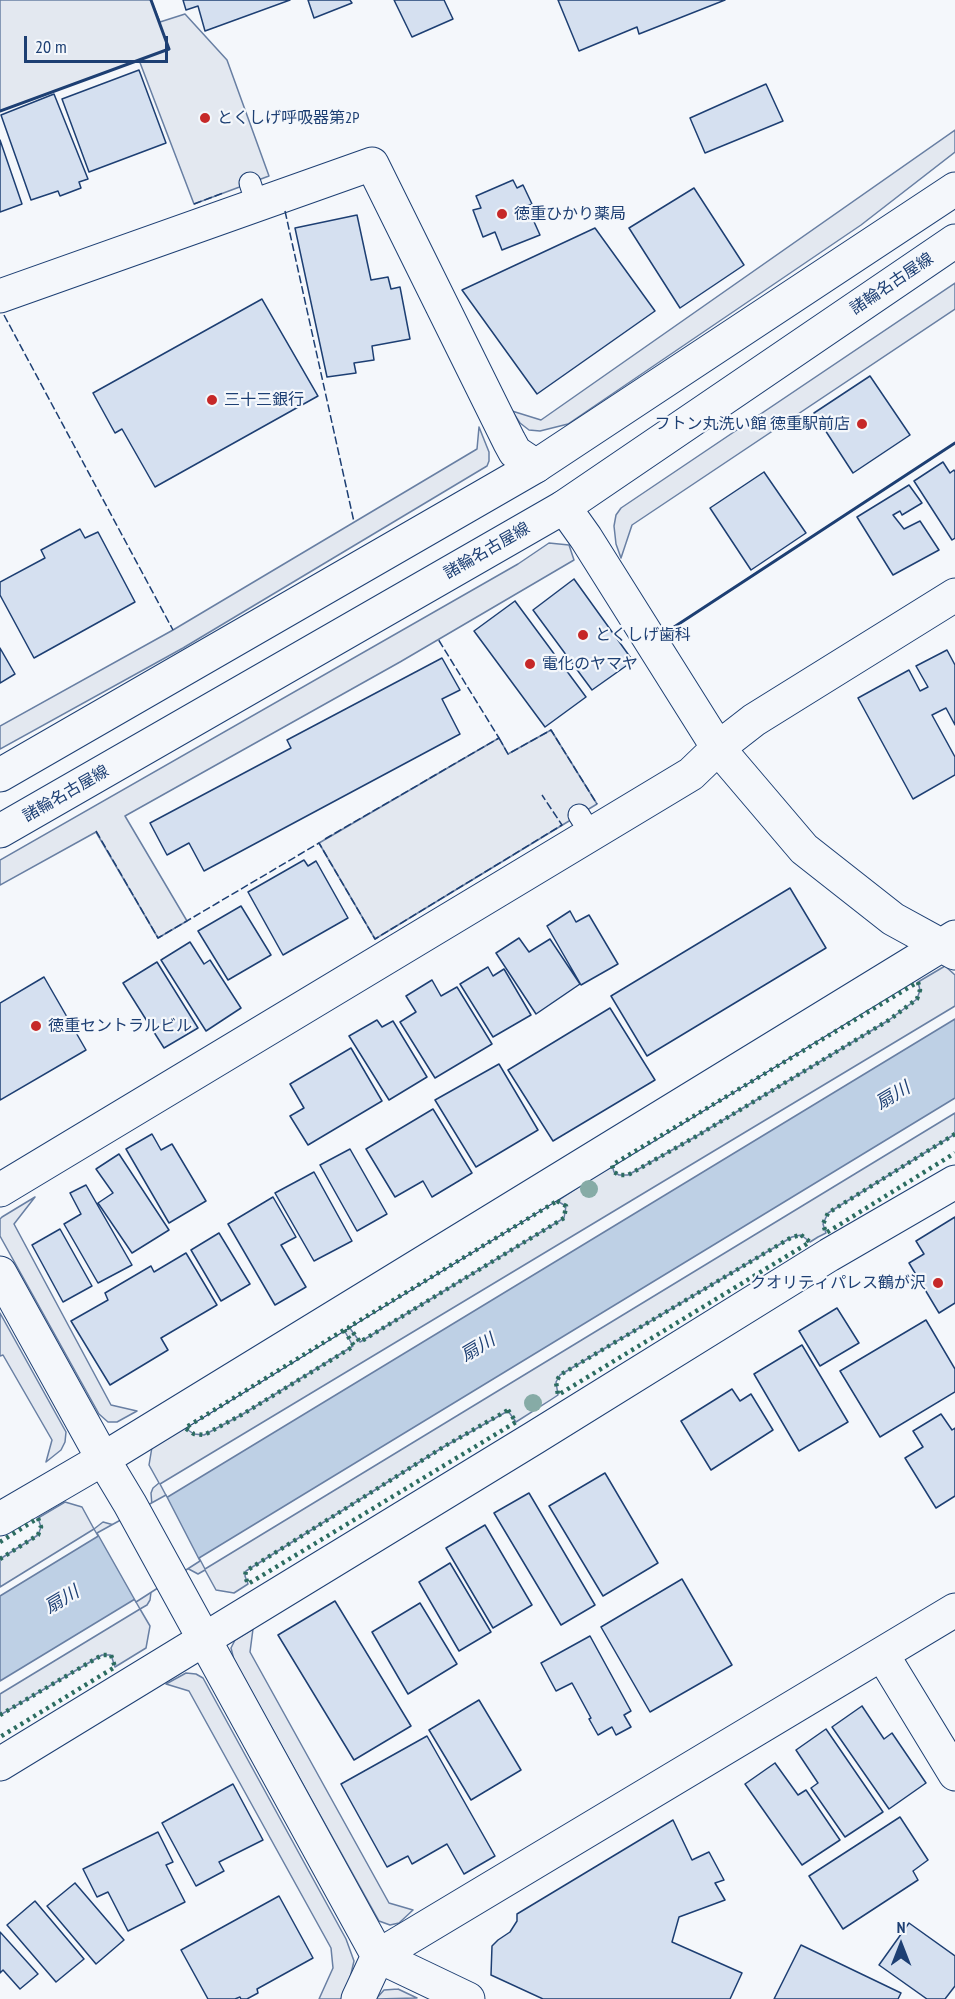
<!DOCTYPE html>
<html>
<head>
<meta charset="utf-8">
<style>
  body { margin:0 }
  #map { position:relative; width:955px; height:1999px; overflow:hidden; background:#f4f7fb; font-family:"PT Sans Narrow",sans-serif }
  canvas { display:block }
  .north { position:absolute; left:871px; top:1915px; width:60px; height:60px; -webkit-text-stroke:4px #f4f7fb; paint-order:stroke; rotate:0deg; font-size:16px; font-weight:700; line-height:24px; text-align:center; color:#1d3f73 }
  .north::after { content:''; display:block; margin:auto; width:21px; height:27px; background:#1d3f73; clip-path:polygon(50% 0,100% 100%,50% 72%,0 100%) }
  .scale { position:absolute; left:24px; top:36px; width:144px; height:27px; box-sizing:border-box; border:3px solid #1d3f73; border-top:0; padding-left:8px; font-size:18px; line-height:21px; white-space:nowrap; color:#1d3f73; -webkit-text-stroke:4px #f4f7fb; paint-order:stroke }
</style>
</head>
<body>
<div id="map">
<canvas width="955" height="1999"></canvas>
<div class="north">N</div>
<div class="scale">20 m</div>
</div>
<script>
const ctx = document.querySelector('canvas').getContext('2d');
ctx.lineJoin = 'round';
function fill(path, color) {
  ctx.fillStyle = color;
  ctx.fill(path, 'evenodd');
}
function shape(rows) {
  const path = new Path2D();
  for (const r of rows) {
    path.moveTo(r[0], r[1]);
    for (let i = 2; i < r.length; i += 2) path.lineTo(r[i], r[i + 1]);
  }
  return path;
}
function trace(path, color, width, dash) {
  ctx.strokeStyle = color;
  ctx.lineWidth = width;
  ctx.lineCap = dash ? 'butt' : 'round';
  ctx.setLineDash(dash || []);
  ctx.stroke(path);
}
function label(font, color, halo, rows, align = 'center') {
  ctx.font = font + ' "PT Sans Narrow","Noto Sans JP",sans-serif';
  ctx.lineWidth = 4.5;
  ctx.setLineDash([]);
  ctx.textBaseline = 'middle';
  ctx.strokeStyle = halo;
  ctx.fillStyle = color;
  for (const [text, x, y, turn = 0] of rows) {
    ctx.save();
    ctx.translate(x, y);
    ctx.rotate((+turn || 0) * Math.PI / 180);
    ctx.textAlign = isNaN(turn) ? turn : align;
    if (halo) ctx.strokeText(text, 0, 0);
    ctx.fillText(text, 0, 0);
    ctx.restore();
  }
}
const parking = shape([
  [0,0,151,0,160,22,185,14,227,60,269,176,194,204,139,60,0,111,0,0],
  [955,130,955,152,861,225,568,424,540,431,529,430,520,423,512,411,541,420,955,130],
  [955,283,955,309,632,525,621,558,616,544,614,526,616,515,621,508,955,283],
  [479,427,489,452,489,461,487,466,183,648,0,749,0,726,173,630,477,449,479,427],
  [549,543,569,545,574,560,400,662,125,816,187,921,158,938,96,832,0,885,0,860,518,564,549,543],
  [551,730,597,804,375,939,319,843,499,738,508,754,551,730],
  [945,966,955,975,955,1006,160,1484,205,1569,955,1113,955,1134,828,1213,823,1224,826,1233,818,1237,810,1242,801,1235,792,1237,560,1375,556,1382,558,1395,552,1399,516,1422,508,1411,445,1446,246,1571,245,1576,248,1584,234,1593,216,1590,205,1570,198,1574,185,1567,152,1506,151,1493,153,1488,159,1483,149,1465,152,1447,185,1428,194,1434,204,1435,243,1414,353,1346,344,1330,349,1327,360,1342,564,1218,566,1206,557,1201,612,1165,614,1172,619,1175,628,1175,695,1137,889,1020,917,999,920,990,918,982,945,966],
  [35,1197,14,1224,111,1405,137,1411,117,1422,108,1422,99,1414,0,1236,0,1219,2,1217,35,1197],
  [0,1313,66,1432,65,1442,61,1450,46,1462,52,1440,3,1355,0,1356,0,1313],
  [65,1502,82,1507,94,1529,103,1522,114,1525,151,1592,150,1600,147,1605,140,1609,150,1626,146,1648,115,1667,111,1655,102,1655,0,1715,0,1694,140,1609,94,1529,0,1587,0,1559,38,1535,41,1527,38,1518,65,1502],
  [253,1629,250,1652,389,1903,413,1910,399,1923,390,1925,379,1921,234,1660,231,1648,235,1640,253,1629],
  [186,1673,196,1674,203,1678,346,1939,354,1961,350,1978,341,1999,319,1999,333,1968,331,1948,189,1691,166,1684,186,1673],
  [398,1989,417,1998,376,1999,384,1990,398,1989]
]);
fill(parking, '#e3e8f0');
trace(parking, '#687fa3', 1.5);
const water = shape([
  [955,1019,955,1098,199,1558,135,1599,0,1681,0,1596,100,1535,166,1498,955,1019]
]);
fill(water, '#bed0e5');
trace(water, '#687fa3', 1.5);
const pier = shape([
  [166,1495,200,1561,136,1602,97,1533,166,1495]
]);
fill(pier, '#f4f7fb');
trace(pier, '#687fa3', 1.5);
const building = shape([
  [183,0,290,0,205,31,198,6,186,10,183,0],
  [308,0,350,0,352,3,314,18,308,0],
  [394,0,444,0,453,19,412,37,394,0],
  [558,0,725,0,639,34,637,27,579,51,558,0],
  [139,70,166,143,89,172,62,99,139,70],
  [766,84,783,121,705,153,690,118,766,84],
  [54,94,88,179,79,182,81,188,60,196,58,191,31,200,1,115,54,94],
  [0,140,22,204,0,212,0,140],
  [513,180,517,188,523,185,532,204,527,206,540,235,502,250,495,232,483,237,473,210,481,208,476,196,513,180],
  [694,188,744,265,680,308,629,228,694,188],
  [357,215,371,280,388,277,391,289,400,287,410,339,372,346,374,360,354,363,356,373,327,377,295,228,357,215],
  [595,228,655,311,537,394,462,290,595,228],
  [262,299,318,396,155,487,122,429,115,433,93,393,262,299],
  [870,376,910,435,853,473,814,413,870,376],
  [943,462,950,473,954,470,955,472,955,538,952,540,914,481,943,462],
  [764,472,806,533,751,570,710,508,764,472],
  [909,485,922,503,902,515,900,511,893,515,904,529,920,521,939,550,893,575,857,517,909,485],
  [80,529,85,538,98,532,135,602,34,658,0,595,0,582,45,558,41,550,80,529],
  [574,579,633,661,592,690,533,610,574,579],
  [515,601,586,697,545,727,474,631,515,601],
  [0,648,15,674,0,683,0,648],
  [947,650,955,665,955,725,946,708,932,715,955,757,955,775,913,799,858,698,909,670,920,691,928,687,916,666,947,650],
  [442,658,460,690,442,699,460,734,204,871,189,843,167,855,150,823,291,748,287,740,442,658],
  [304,860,308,866,316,861,348,918,283,955,248,892,304,860],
  [790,888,826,948,647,1056,611,996,790,888],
  [241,906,271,955,228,980,198,931,241,906],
  [570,911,576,922,589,915,618,964,581,985,547,926,570,911],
  [519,938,529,952,550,939,580,984,536,1014,496,953,519,938],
  [190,942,204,964,210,960,241,1008,206,1031,161,960,190,942],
  [157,962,198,1028,164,1048,123,983,157,962],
  [488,967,493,976,504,969,531,1015,493,1037,460,984,488,967],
  [44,977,86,1050,0,1100,0,1003,44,977],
  [432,980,441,996,457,987,492,1044,435,1078,400,1022,416,1012,406,996,432,980],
  [610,1008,655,1080,553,1141,508,1070,610,1008],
  [377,1020,382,1027,393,1021,427,1077,389,1100,349,1036,377,1020],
  [351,1048,382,1101,308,1145,290,1116,304,1108,290,1084,351,1048],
  [499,1064,538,1130,476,1167,435,1100,499,1064],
  [433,1109,472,1173,432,1197,423,1181,395,1197,366,1149,433,1109],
  [152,1134,161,1150,172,1144,206,1201,169,1223,126,1149,152,1134],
  [350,1149,387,1214,357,1231,320,1165,350,1149],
  [119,1154,169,1230,132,1253,98,1203,113,1193,96,1169,119,1154],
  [314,1172,352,1241,314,1261,275,1193,314,1172],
  [86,1185,132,1265,98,1283,64,1224,81,1214,70,1193,86,1185],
  [273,1197,296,1237,281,1245,306,1287,275,1305,228,1224,273,1197],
  [955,1217,955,1303,939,1313,909,1263,924,1254,916,1241,955,1217],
  [60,1229,92,1286,63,1302,32,1245,60,1229],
  [219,1233,250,1284,221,1301,191,1250,219,1233],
  [186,1253,217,1305,161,1338,168,1350,110,1385,71,1321,108,1300,105,1293,151,1266,154,1272,186,1253],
  [837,1308,859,1343,820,1366,799,1331,837,1308],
  [926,1320,955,1369,955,1392,880,1437,840,1371,926,1320],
  [802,1345,848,1422,799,1451,754,1374,802,1345],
  [732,1389,740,1401,751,1394,773,1430,711,1470,681,1421,732,1389],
  [941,1414,952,1430,955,1428,955,1496,936,1508,905,1458,923,1447,913,1431,941,1414],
  [605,1473,658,1563,603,1596,549,1506,605,1473],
  [529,1493,595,1605,561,1625,494,1513,529,1493],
  [485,1525,532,1605,493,1628,446,1548,485,1525],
  [450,1563,491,1632,459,1651,419,1582,450,1563],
  [682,1579,732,1665,650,1712,601,1627,682,1579],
  [335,1601,411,1726,354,1760,278,1635,335,1601],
  [420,1603,457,1664,408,1694,372,1632,420,1603],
  [590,1636,631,1711,624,1715,631,1727,616,1735,612,1727,598,1735,589,1719,591,1718,572,1683,556,1691,541,1663,590,1636],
  [479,1700,521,1770,471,1800,429,1730,479,1700],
  [862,1706,884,1739,892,1733,926,1783,889,1809,832,1727,862,1706],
  [826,1729,883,1812,845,1837,811,1788,818,1783,796,1750,826,1729],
  [427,1736,495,1856,464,1874,447,1844,412,1864,408,1856,387,1867,341,1784,427,1736],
  [775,1763,798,1795,806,1790,840,1840,802,1865,745,1784,775,1763],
  [233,1784,263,1840,219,1862,224,1871,196,1886,162,1823,233,1784],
  [900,1817,928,1860,913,1871,918,1880,843,1929,809,1876,900,1817],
  [673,1820,692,1860,709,1852,724,1880,715,1883,725,1900,679,1917,672,1942,742,1973,730,1999,543,1999,491,1975,492,1946,498,1940,510,1932,517,1921,517,1914,673,1820],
  [158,1832,173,1862,166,1865,185,1902,128,1931,108,1892,97,1897,83,1869,158,1832],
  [75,1883,124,1940,96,1964,47,1906,75,1883],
  [279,1896,313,1958,257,1989,258,1993,247,1999,241,1999,240,1997,235,1999,208,1999,181,1950,279,1896],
  [35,1901,84,1959,56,1982,7,1925,35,1901],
  [909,1923,955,1956,955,1986,945,1999,927,1999,879,1965,909,1923],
  [0,1932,38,1974,20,1989,3,1970,0,1973,0,1932],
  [801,1945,901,1993,898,1999,774,1999,801,1945]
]);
fill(building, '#d5e0f0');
trace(building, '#1d3f73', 1.5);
const lane = shape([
  [250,183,257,204],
  [579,815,591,834]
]);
const street = shape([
  [0,296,372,164,509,441,515,452,536,466],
  [564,507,586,538,718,748,804,849,893,919,955,953],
  [0,1190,691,774,718,748,754,720,955,595],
  [0,1519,103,1459,955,937],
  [882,1654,955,1774],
  [0,1764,534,1438,829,1255,955,1182],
  [378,1956,955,1610],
  [378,1956,468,1999]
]);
const secondary = shape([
  [0,1273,103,1459,130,1504,378,1956,358,1999]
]);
const primary = shape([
  [0,775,536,466,955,189],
  [0,831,564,507,955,241]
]);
trace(lane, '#1d3f73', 23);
trace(street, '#1d3f73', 35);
trace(secondary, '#1d3f73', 35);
trace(primary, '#1d3f73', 35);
trace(lane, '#f4f7fb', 21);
trace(street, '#f4f7fb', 33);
trace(secondary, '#f4f7fb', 33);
trace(primary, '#f4f7fb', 33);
trace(shape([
  [918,982,920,990,917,999,889,1020,695,1137,628,1175,619,1175,614,1172,612,1165,918,982],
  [955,1134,828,1213,823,1224,826,1233,955,1153],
  [557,1201,566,1206,564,1218,360,1342,349,1327,557,1201],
  [801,1235,810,1242,558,1395,556,1382,560,1375,792,1237,801,1235],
  [344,1330,354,1346,243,1414,204,1435,194,1434,185,1428,344,1330],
  [508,1410,516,1422,248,1584,245,1576,246,1571,445,1446,508,1410],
  [0,1542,38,1518,41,1527,38,1535,0,1559],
  [0,1715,102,1655,111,1655,115,1667,0,1737]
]), '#2c6c60', 4.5, [3, 4.5]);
trace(shape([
  [194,204,223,193],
  [285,211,354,522],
  [4,315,173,630],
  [499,738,508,754,551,730,597,804],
  [96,831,158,938,319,843,375,939,562,825,542,795],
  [325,839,499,738,438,639]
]), '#1d3f73', 1.5, [8, 3]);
trace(shape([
  [0,111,169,49,151,0],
  [668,631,955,443]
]), '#1d3f73', 3);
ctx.fillStyle = '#86aba6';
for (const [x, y] of [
  [589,1189],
  [533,1403]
]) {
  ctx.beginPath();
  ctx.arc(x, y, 9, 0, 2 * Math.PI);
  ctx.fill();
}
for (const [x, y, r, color] of [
  [205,118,6,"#c62828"],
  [502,214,6,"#c62828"],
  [212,400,6,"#c62828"],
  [862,424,6,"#c62828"],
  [583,635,6,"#c62828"],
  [530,664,6,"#c62828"],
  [36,1026,6,"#c62828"],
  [938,1283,6,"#c62828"]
]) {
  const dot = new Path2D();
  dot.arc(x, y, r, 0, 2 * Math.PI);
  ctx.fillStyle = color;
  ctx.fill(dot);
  trace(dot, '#f4f7fb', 2);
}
label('16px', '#1d3f73', '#f4f7fb', [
  ["とくしげ呼吸器第2P",217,118],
  ["徳重ひかり薬局",514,214],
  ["三十三銀行",224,400],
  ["フトン丸洗い館 徳重駅前店",850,424,"right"],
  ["とくしげ歯科",595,635],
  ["電化のヤマヤ",542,664],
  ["徳重セントラルビル",48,1026],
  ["クオリティパレス鶴が沢",926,1283,"right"]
], 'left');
label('16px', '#1d3f73', '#f4f7fb', [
  ["諸輪名古屋線",892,284,-34],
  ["諸輪名古屋線",487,551,-30],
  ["諸輪名古屋線",66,794,-30]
]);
label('italic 18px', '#1d3f73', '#f4f7fb', [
  ["扇川",893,1096,-31],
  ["扇川",478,1348,-31],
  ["扇川",62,1600,-31]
]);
</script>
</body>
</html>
